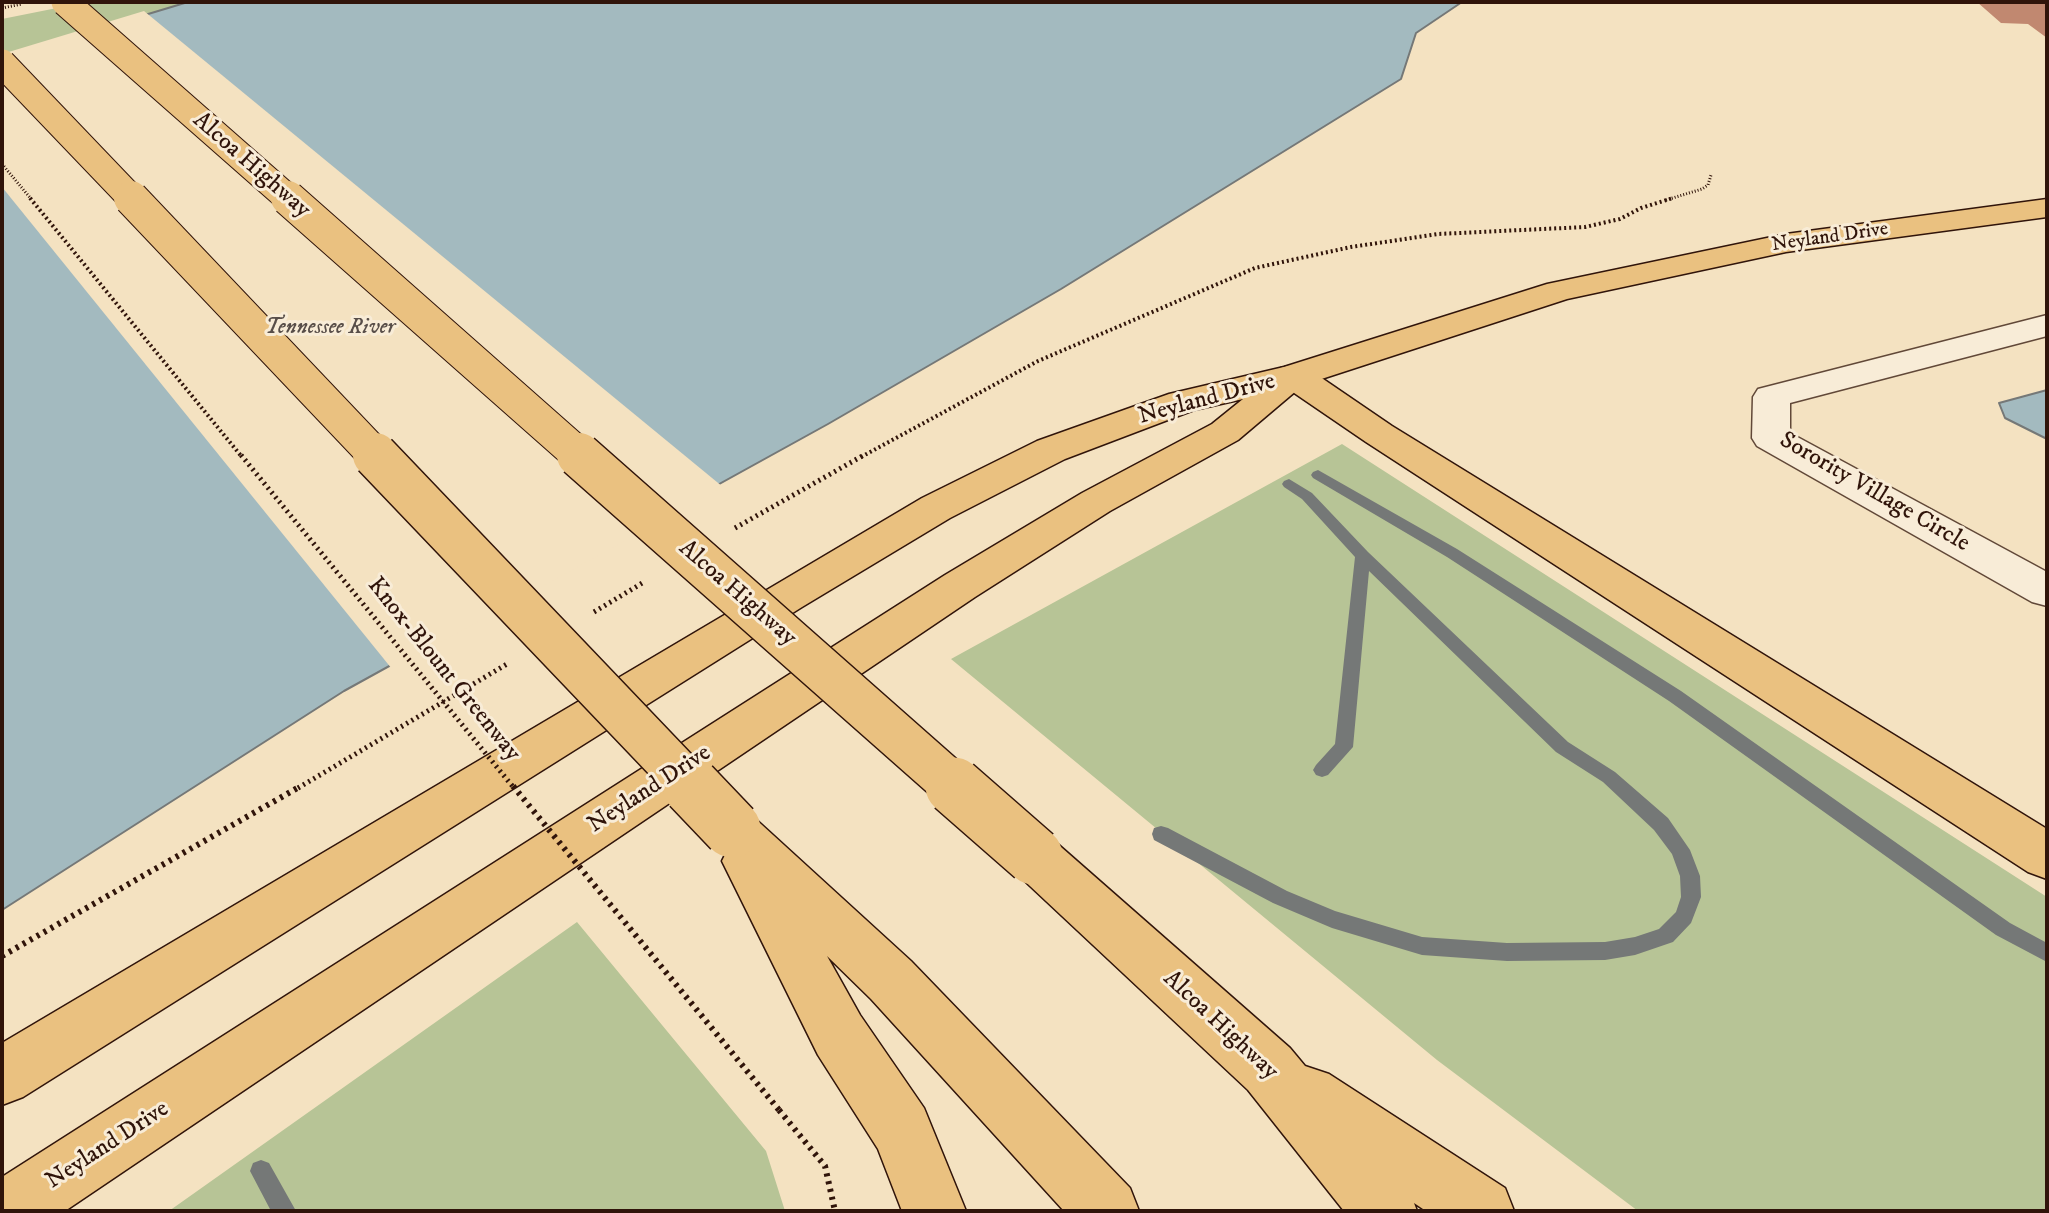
<!DOCTYPE html>
<html>
<head>
<meta charset="utf-8">
<style>
  body { margin:0 }
  #map { position:relative; width:2049px; height:1213px; overflow:hidden; background:#f4e2c1; font-family:"IM FELL DW Pica",serif }
  canvas { display:block }
  .frame { position:absolute; inset:0; border:4px solid #30140a; pointer-events:none }
</style>
</head>
<body>
<div id="map">
<canvas width="2049" height="1213"></canvas>
<div class="frame"></div>
</div>
<script>
const ctx = document.querySelector('canvas').getContext('2d');
ctx.lineJoin = 'round';
function fill(path, color) {
  ctx.fillStyle = color;
  ctx.fill(path, 'evenodd');
}
function shape(rows) {
  const path = new Path2D();
  for (const r of rows) {
    path.moveTo(r[0], r[1]);
    for (let i = 2; i < r.length; i += 2) path.lineTo(r[i], r[i + 1]);
  }
  return path;
}
function trace(path, color, width, dash) {
  ctx.strokeStyle = color;
  ctx.lineWidth = width;
  ctx.lineCap = dash ? 'butt' : 'round';
  ctx.setLineDash(dash || []);
  ctx.stroke(path);
}
function label(font, color, halo, rows, align = 'center') {
  ctx.font = font + ' "IM FELL DW Pica",serif';
  ctx.lineWidth = 6;
  ctx.setLineDash([]);
  ctx.textBaseline = 'middle';
  ctx.strokeStyle = halo;
  ctx.fillStyle = color;
  for (const [text, x, y, turn = 0] of rows) {
    ctx.save();
    ctx.translate(x, y);
    ctx.rotate((+turn || 0) * Math.PI / 180);
    ctx.textAlign = isNaN(turn) ? turn : align;
    if (halo) ctx.strokeText(text, 0, 0);
    ctx.fillText(text, 0, 0);
    ctx.restore();
  }
}
fill(shape([
  [87,2,188,2,2,58,2,19],
  [1342,444,2047,897,2047,1211,1638,1211,1437,1060,951,659],
  [577,922,766,1151,785,1211,169,1211]
]), '#b7c496');
const water = shape([
  [188,2,1462,2,1416,33,1401,79,1061,289,828,424,344,691,2,910,2,58,188,2],
  [2047,390,2047,439,2005,418,1999,403,2047,390]
]);
fill(water, '#a3babf');
trace(water, '#757877', 2);
fill(shape([
  [144,11,723,487,392,669,2,187,2,54]
]), '#f4e2c1');
fill(shape([
  [1318,470,1457,549,1681,691,2010,923,2047,943,2047,962,1996,935,1669,701,1447,557,1313,478,1311,475,1313,472,1318,470],
  [1289,479,1312,493,1368,552,1568,742,1615,772,1668,818,1690,850,1700,876,1701,897,1691,923,1673,942,1635,955,1605,960,1507,961,1422,955,1332,928,1273,903,1154,840,1152,834,1154,828,1161,826,1168,828,1287,891,1335,911,1422,937,1507,943,1605,942,1635,937,1659,929,1676,912,1681,897,1680,876,1672,854,1654,830,1603,782,1556,752,1369,571,1353,747,1328,775,1322,777,1316,775,1313,770,1316,765,1335,744,1355,557,1302,499,1284,487,1282,484,1284,481,1289,479],
  [261,1160,269,1163,296,1211,271,1211,250,1171,253,1163,261,1160]
]), '#757877');
const minor = shape([
  [2047,315,2047,336,1790,403,1790,433,2047,572,2047,606,2032,602,1757,446,1752,438,1753,397,1758,389,2047,315]
]);
const major = shape([
  [2047,199,2047,217,1786,252,1567,299,1303,385,1238,440,1110,511,975,597,65,1211,2,1211,2,1177,945,575,1082,493,1212,424,1243,399,1194,410,1065,459,950,518,802,607,23,1097,2,1105,2,1043,922,498,1037,441,1169,394,1284,367,1547,284,1786,234,2047,199]
]);
const highway = shape([
  [1294,365,1307,368,1392,426,2047,829,2047,879,2028,872,1366,442,1281,384,1276,376,1281,368,1294,365],
  [732,807,750,814,911,961,1130,1188,1139,1211,1064,1211,871,999,827,956,860,1015,924,1108,966,1211,902,1211,878,1149,818,1055,722,861,725,855,714,844,706,829,714,814,732,807],
  [1034,833,1053,840,1290,1048,1305,1066,1329,1074,1505,1188,1514,1211,1426,1211,1414,1203,1417,1211,1344,1211,1248,1090,1015,872,1008,856,1015,840,1034,833]
]);
trace(minor, '#614838', 3);
trace(major, '#30140a', 3);
trace(highway, '#30140a', 3);
trace(shape([
  [2,8,22,4],
  [1666,200,1702,189,1708,185,1711,175]
]), '#30140a', 3, [1, 2]);
trace(shape([
  [861,457,1038,361,1255,268,1351,247,1438,234,1585,227,1620,219,1641,208,1673,198]
]), '#30140a', 4, [2, 3]);
trace(shape([
  [735,528,864,455],
  [594,612,644,582],
  [298,788,507,664]
]), '#30140a', 5, [2, 4]);
trace(shape([
  [2,956,301,786],
  [779,1110,825,1166,835,1211]
]), '#30140a', 6, [3, 5]);
fill(minor, '#f8ecd7');
fill(major, '#eac180');
fill(highway, '#eac180');
const highwayBridgeFar3 = shape([
  [65,2,290,200],
  [2,63,133,200]
]);
const highwayBridgeFar2 = shape([
  [131,198,377,457],
  [288,198,581,457]
]);
const highwayBridgeFar1 = shape([
  [375,455,693,788],
  [579,455,956,788]
]);
const highwayBridge = shape([
  [691,786,732,829],
  [954,786,1034,856]
]);
trace(highwayBridgeFar3, '#30140a', 29, []);
trace(highwayBridgeFar2, '#30140a', 36, []);
trace(highwayBridgeFar1, '#30140a', 47, []);
trace(highwayBridge, '#30140a', 60, []);
trace(shape([
  [2,164,32,200]
]), '#30140a', 3, [1, 2]);
trace(shape([
  [30,198,242,457]
]), '#30140a', 4, [2, 3]);
trace(shape([
  [241,455,514,788]
]), '#30140a', 5, [2, 4]);
trace(shape([
  [513,786,779,1110]
]), '#30140a', 6, [3, 5]);
trace(highwayBridgeFar3, '#eac180', 27);
trace(highwayBridgeFar2, '#eac180', 34);
trace(highwayBridgeFar1, '#eac180', 44);
trace(highwayBridge, '#eac180', 57);
fill(shape([
  [1977,2,2047,2,2047,38,2028,24,2001,23]
]), '#c18870');
label('20px', '#30140a', '#f8ecd7', [
  ["Neyland Drive",1830,238,-8]
]);
label('italic 22px', '#584e49', '#f8ecd7', [
  ["Tennessee River",330,328]
]);
label('24px', '#30140a', '#f8ecd7', [
  ["Alcoa Highway",251,166,41],
  ["Neyland Drive",1207,400,-15],
  ["Sorority Village Circle",1874,493,30],
  ["Alcoa Highway",737,594,41],
  ["Knox-Blount Greenway",443,670,51],
  ["Neyland Drive",650,790,-33],
  ["Alcoa Highway",1220,1026,43],
  ["Neyland Drive",108,1146,-33]
]);
</script>
</body>
</html>
